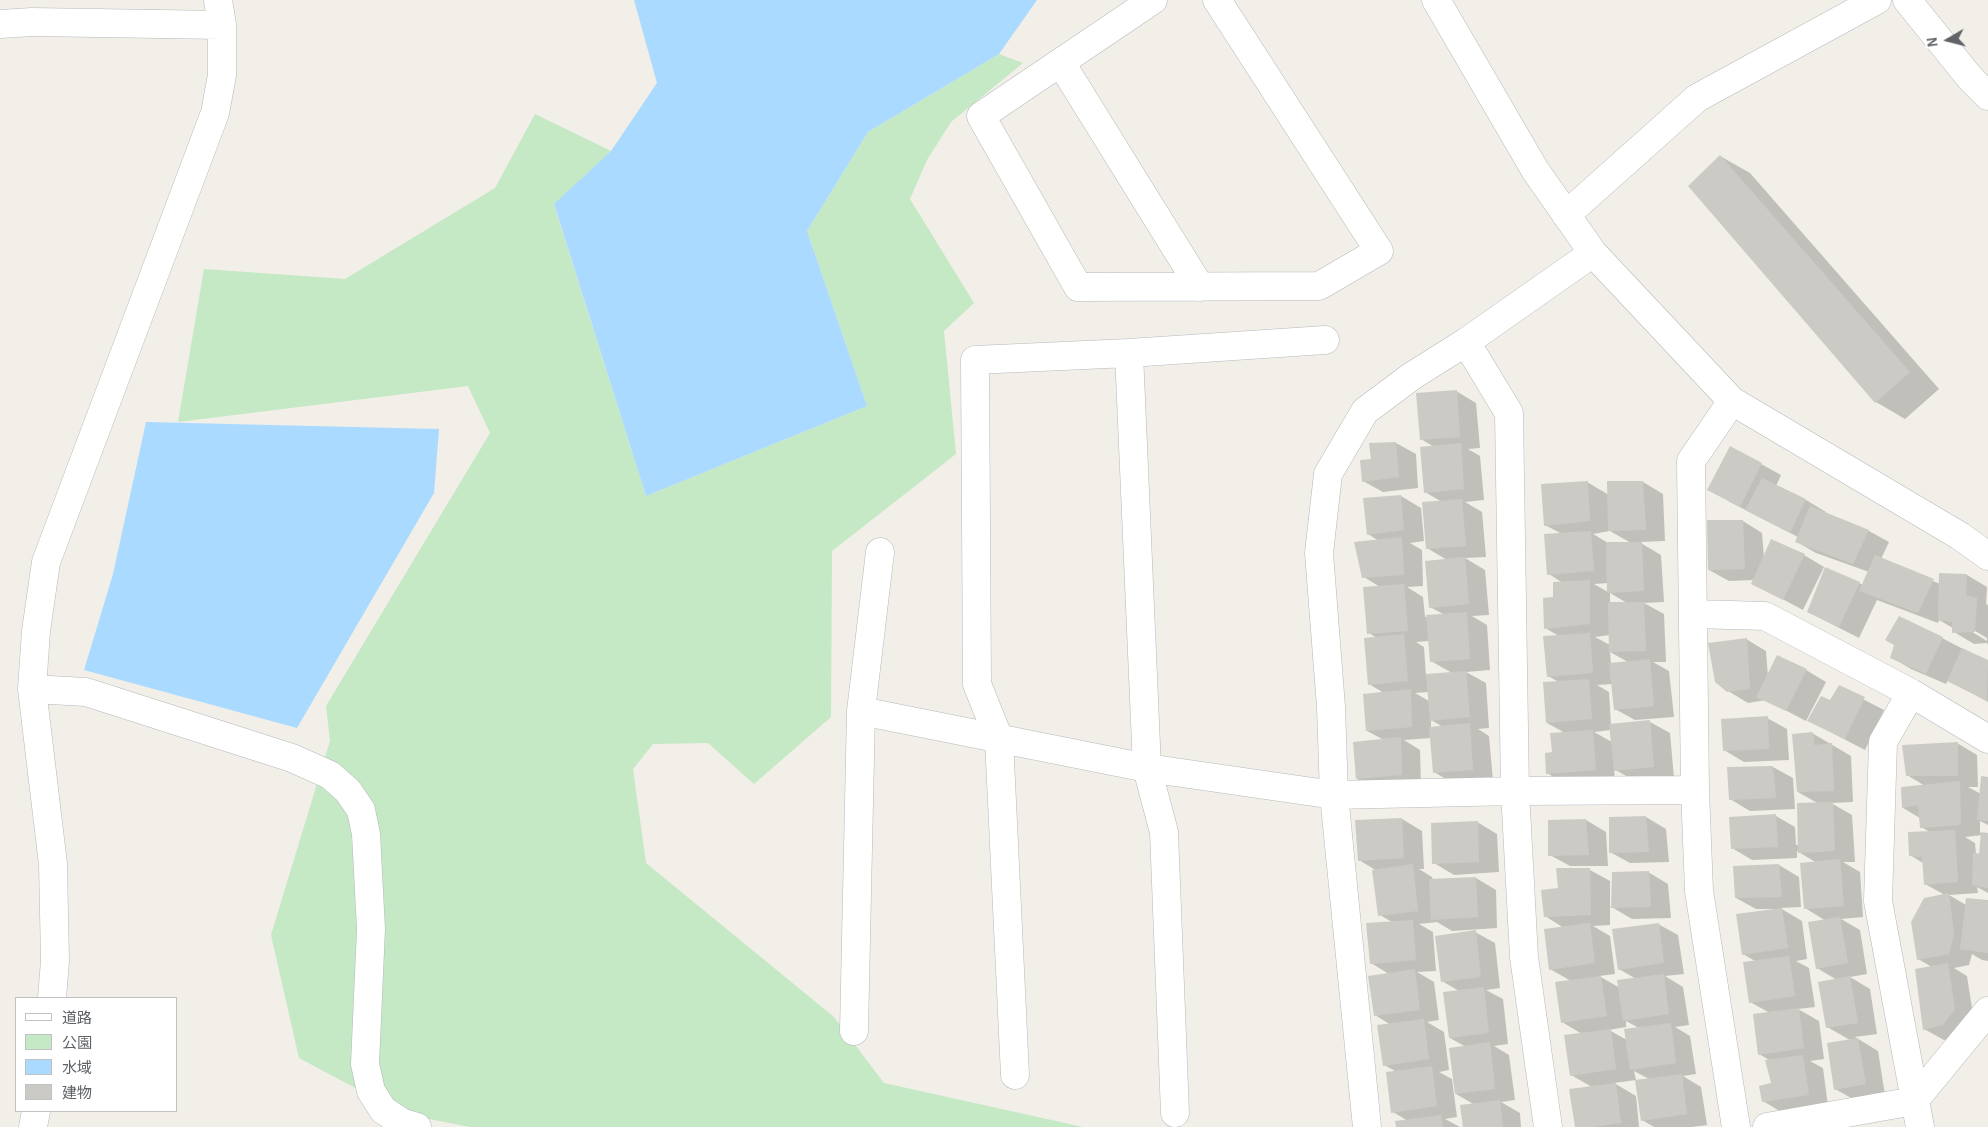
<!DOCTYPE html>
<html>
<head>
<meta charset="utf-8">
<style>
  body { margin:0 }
  #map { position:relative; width:1988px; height:1127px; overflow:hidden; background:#f1efe8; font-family:"Alegreya Sans","Noto Sans JP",sans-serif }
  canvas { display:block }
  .legend { position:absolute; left:15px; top:997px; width:162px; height:115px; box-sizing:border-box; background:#fff; border:1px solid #bfc1c3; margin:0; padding:6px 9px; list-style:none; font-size:15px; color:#5f6368 }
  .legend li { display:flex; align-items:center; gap:10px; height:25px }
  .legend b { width:25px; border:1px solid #bfc1c3 }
  .north { position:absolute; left:1923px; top:15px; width:50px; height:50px; -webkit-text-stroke:4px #fff; paint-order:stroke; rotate:262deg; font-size:14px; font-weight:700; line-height:20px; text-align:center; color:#5f6368 }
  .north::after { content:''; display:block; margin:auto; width:18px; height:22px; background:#5f6368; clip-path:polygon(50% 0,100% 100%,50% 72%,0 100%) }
</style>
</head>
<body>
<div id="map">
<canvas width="1988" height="1127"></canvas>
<ul class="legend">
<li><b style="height:6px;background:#fff"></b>道路</li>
<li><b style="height:14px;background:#c5e8c5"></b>公園</li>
<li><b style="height:14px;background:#aadaff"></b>水域</li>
<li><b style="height:14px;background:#cccac5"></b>建物</li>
</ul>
<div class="north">N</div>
</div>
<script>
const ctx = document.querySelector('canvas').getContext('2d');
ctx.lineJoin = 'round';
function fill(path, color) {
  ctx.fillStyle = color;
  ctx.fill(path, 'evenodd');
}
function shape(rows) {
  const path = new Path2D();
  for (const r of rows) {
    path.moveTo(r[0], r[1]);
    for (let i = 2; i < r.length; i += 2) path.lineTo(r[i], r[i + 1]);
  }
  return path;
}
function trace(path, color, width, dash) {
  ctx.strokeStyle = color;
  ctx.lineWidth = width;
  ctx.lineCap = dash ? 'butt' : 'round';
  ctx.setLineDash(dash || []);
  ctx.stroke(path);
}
fill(shape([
  [999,54,1023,63,951,122,927,160,910,199,974,303,944,331,956,454,832,551,831,717,754,784,708,743,653,744,633,769,646,863,834,1017,884,1083,1083,1127,470,1127,404,1114,299,1058,271,935,330,741,326,706,490,433,468,386,178,422,204,269,345,279,495,188,535,114,611,151,554,205,646,496,867,406,807,231,868,132]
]), '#c5e8c5');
fill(shape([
  [634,0,1037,0,999,54,868,132,807,231,867,406,646,496,554,204,611,151,657,83],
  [146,422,439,429,434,493,297,728,84,670,113,574]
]), '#aadaff');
fill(shape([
  [1720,156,1750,173,1939,389,1905,419,1876,402],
  [1456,391,1476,403,1480,448,1468,449,1480,456,1484,500,1465,502,1482,512,1486,557,1465,558,1485,570,1489,615,1472,616,1487,625,1490,670,1466,672,1486,683,1489,728,1478,729,1489,736,1493,781,1454,784,1434,772,1431,738,1404,740,1420,750,1421,786,1377,790,1357,779,1384,740,1367,731,1384,693,1369,684,1377,638,1369,633,1380,587,1364,577,1379,541,1368,534,1401,496,1421,508,1424,541,1410,543,1422,550,1423,586,1407,587,1423,597,1425,617,1445,615,1430,607,1447,560,1427,548,1442,502,1425,492,1434,447,1421,439],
  [1429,641,1431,661,1452,673,1426,676,1424,647,1416,642],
  [1428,692,1429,701,1415,693],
  [1431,720,1443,727,1431,728],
  [1396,443,1416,454,1418,488,1383,492,1363,481,1372,460],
  [1761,464,1781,475,1776,486,1806,500,1826,512,1825,513,1869,531,1889,542,1881,559,1940,584,1940,575,1967,575,1987,587,1986,604,1988,605,1988,645,1987,643,1974,644,1954,632,1953,628,1939,620,1938,623,1877,600,1859,638,1808,612,1859,583,1863,585,1869,572,1816,553,1797,542,1798,537,1728,501],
  [1970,628,1987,638,1987,641,1969,630],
  [1587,482,1609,495,1643,482,1663,494,1665,541,1639,542,1661,555,1664,602,1644,603,1664,614,1666,662,1653,662,1669,671,1674,717,1635,720,1615,709,1613,684,1597,685,1609,692,1611,725,1650,722,1670,733,1674,778,1635,781,1614,769,1615,781,1567,785,1547,773,1554,753,1565,733,1547,723,1559,682,1548,676,1559,636,1545,628,1554,598,1563,583,1549,574,1562,534,1545,525],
  [1610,531,1631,543,1610,544,1593,534],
  [1608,583,1608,592,1594,584],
  [1610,593,1627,603,1610,603],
  [1610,635,1610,645,1595,637],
  [1610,652,1628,662,1611,664],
  [1611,730,1612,742,1594,732],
  [1743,521,1762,533,1764,558,1804,555,1824,567,1803,610,1752,583,1754,580,1729,581,1709,570],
  [1942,638,1988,662,1988,702,1948,680,1946,684,1911,669,1891,657,1895,645],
  [1746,639,1766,651,1768,677,1806,670,1826,682,1806,721,1766,700,1748,703,1728,691],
  [1839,687,1884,710,1865,750,1809,721,1830,702],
  [1767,718,1787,729,1789,760,1744,762,1724,750],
  [1812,733,1851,756,1853,802,1831,803,1852,815,1855,862,1843,862,1860,872,1863,917,1841,919,1860,930,1867,974,1850,977,1870,989,1877,1034,1855,1037,1878,1051,1885,1095,1855,1100,1835,1089,1850,1040,1827,1027,1837,980,1817,968,1826,921,1805,908,1817,863,1797,851,1797,858,1752,860,1732,848,1776,816,1795,827,1796,845,1799,845,1819,804,1798,792],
  [1957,743,1977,755,1978,787,1968,787,1981,794,1988,778,1988,825,1980,821,1980,833,1988,834,1988,893,1977,887,1978,893,1949,895,1966,905,1988,902,1988,961,1982,960,1972,954,1969,965,1954,968,1967,976,1974,1021,1964,1036,1944,1040,1924,1029,1932,967,1918,959,1945,895,1925,884,1923,863,1910,855,1930,832,1921,827,1920,818,1903,808,1925,786,1907,775],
  [1982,835,1980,856,1976,854,1975,843,1965,837],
  [1773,767,1793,778,1795,809,1750,811,1730,799,1728,769],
  [1646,817,1666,829,1669,862,1630,863,1610,852,1611,818],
  [1402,819,1422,831,1424,869,1419,869,1432,877,1433,880,1476,878,1496,890,1497,928,1452,931,1437,922,1419,924,1433,932,1436,971,1417,972,1434,982,1439,1020,1427,1022,1444,1032,1449,1070,1439,1072,1452,1079,1457,1117,1445,1119,1460,1127,1397,1127,1408,1121,1393,1112,1397,1072,1384,1065,1391,1025,1375,1015,1389,974,1371,963,1392,922,1380,915,1377,871,1359,860],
  [1586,820,1606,832,1608,866,1570,866,1550,855],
  [1477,822,1497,834,1499,872,1454,875,1434,863],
  [1779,865,1799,877,1801,907,1780,908,1802,921,1807,959,1796,961,1809,968,1815,1007,1798,1009,1819,1021,1824,1059,1810,1061,1823,1068,1828,1106,1783,1113,1763,1101,1772,1084,1771,1061,1759,1054,1770,1013,1750,1002,1755,961,1743,954,1773,909,1756,909,1736,898,1734,867],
  [1590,870,1610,881,1610,906,1612,906,1648,872,1668,884,1671,918,1632,919,1610,906,1610,925,1593,926,1610,936,1615,974,1599,976,1620,988,1636,979,1619,969,1658,924,1678,935,1684,974,1665,976,1683,987,1689,1025,1675,1027,1690,1036,1696,1074,1683,1076,1701,1087,1707,1125,1692,1127,1654,1127,1642,1120,1649,1079,1634,1071,1636,1080,1614,1083,1636,1096,1639,1127,1576,1127,1592,1087,1571,1075,1582,1034,1562,1022,1571,981,1550,969,1564,928,1545,916,1559,889],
  [1626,1021,1639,1028,1627,1040,1609,1030,1626,1027],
  [1475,932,1495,943,1500,988,1486,990,1503,999,1508,1044,1494,1046,1509,1055,1515,1100,1501,1102,1520,1113,1521,1127,1464,1127,1475,1105,1456,1094,1466,1047,1450,1038,1459,991,1442,981]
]), '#0003');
fill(shape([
  [1720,155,1910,372,1875,403,1688,186],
  [1457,390,1460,437,1420,440,1416,393],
  [1396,442,1399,477,1362,482,1360,460,1371,459,1369,443],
  [1461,443,1464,489,1424,493,1420,447],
  [1730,446,1762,463,1740,507,1707,490],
  [1762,478,1806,499,1790,533,1745,510],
  [1588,481,1590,521,1544,526,1541,484],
  [1607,481,1643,481,1646,530,1608,531],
  [1401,495,1404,530,1367,535,1363,498],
  [1462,499,1466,546,1426,549,1422,502],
  [1810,506,1869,530,1853,564,1795,542],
  [1707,520,1743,520,1745,569,1708,570],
  [1591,531,1594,571,1547,575,1544,534],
  [1402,537,1404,575,1362,578,1354,542],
  [1771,539,1805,554,1783,600,1751,584],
  [1606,542,1642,542,1644,591,1607,593],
  [1875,555,1934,579,1918,613,1859,591],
  [1465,557,1469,604,1429,608,1425,561],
  [1825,567,1860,582,1839,627,1807,612],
  [1939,573,1967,574,1966,595,1977,598,1975,632,1952,633,1952,622,1938,620],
  [1590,580,1590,624,1544,629,1543,598,1553,597,1553,582],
  [1404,584,1408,631,1367,634,1363,587],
  [1608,602,1644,602,1646,651,1609,652],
  [1467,612,1470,659,1430,662,1426,615],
  [1899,616,1943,637,1926,674,1890,658,1894,645,1885,640],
  [1590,633,1593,673,1547,677,1543,636],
  [1404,634,1408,681,1368,685,1364,638],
  [1747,638,1750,689,1727,692,1715,682,1708,643],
  [1962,648,1988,660,1987,701,1947,681],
  [1777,655,1807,669,1786,711,1756,697],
  [1650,659,1654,706,1614,710,1609,663],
  [1466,671,1470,717,1430,721,1426,674],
  [1589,679,1592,719,1546,723,1543,682],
  [1839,685,1865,697,1845,739,1807,721,1821,696,1830,700],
  [1411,689,1412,727,1366,731,1363,694],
  [1768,716,1769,749,1723,751,1721,719],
  [1650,720,1654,767,1614,771,1609,724],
  [1470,723,1473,770,1433,773,1429,727],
  [1593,730,1596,770,1546,774,1545,753,1552,752,1550,733],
  [1813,732,1814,745,1832,743,1834,791,1797,792,1792,734],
  [1401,737,1402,775,1356,779,1353,742],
  [1958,742,1958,776,1906,776,1902,745],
  [1773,766,1776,798,1729,800,1727,767],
  [1981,776,1988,777,1988,821,1977,820],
  [1960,781,1961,825,1920,828,1918,805,1902,808,1901,787],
  [1833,802,1835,851,1798,853,1797,803],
  [1776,814,1778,847,1731,849,1729,817],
  [1646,816,1649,852,1609,853,1609,817],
  [1402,818,1404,858,1358,861,1355,820],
  [1586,819,1589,855,1548,856,1548,820],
  [1478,821,1479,862,1432,864,1431,823],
  [1955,830,1958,882,1924,885,1922,857,1909,856,1908,832],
  [1981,832,1988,833,1988,888,1972,885,1973,852,1979,854],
  [1840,859,1844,906,1804,909,1800,863],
  [1413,864,1418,911,1378,916,1372,870],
  [1779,864,1782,897,1735,898,1733,866],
  [1556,868,1590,868,1591,915,1544,917,1541,890,1558,888],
  [1649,871,1651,907,1611,908,1612,872],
  [1476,877,1478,917,1431,920,1429,879],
  [1949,893,1954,934,1949,954,1917,960,1911,922,1924,898],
  [1966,898,1988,900,1988,953,1960,949],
  [1782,908,1788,948,1742,955,1736,914],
  [1840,917,1848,963,1816,969,1808,922],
  [1413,920,1416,960,1370,964,1366,923],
  [1590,923,1595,963,1549,970,1544,929],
  [1659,923,1664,963,1618,970,1612,929],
  [1476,930,1481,977,1441,982,1435,936],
  [1789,956,1795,996,1749,1003,1743,962],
  [1948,963,1955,1009,1943,1025,1923,1030,1915,969],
  [1415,969,1420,1010,1374,1016,1368,976],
  [1664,974,1669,1014,1623,1021,1617,980],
  [1601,976,1607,1016,1561,1023,1555,982],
  [1850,976,1858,1023,1826,1028,1818,982],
  [1484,987,1489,1033,1449,1038,1443,992],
  [1799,1008,1804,1048,1758,1055,1753,1014],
  [1424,1019,1429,1059,1383,1066,1377,1025],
  [1671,1023,1676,1063,1630,1070,1624,1029],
  [1611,1029,1616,1069,1570,1076,1564,1035],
  [1858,1038,1866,1084,1834,1090,1827,1043],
  [1490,1042,1495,1089,1455,1094,1449,1048],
  [1803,1055,1809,1095,1762,1102,1759,1086,1771,1083,1765,1060],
  [1432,1066,1437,1106,1391,1113,1386,1072],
  [1682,1074,1687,1114,1641,1121,1635,1080],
  [1616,1083,1621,1123,1594,1127,1575,1127,1569,1089],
  [1500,1100,1503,1127,1463,1127,1460,1105],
  [1441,1115,1443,1127,1396,1127,1395,1121]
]), '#cccac5');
const minor = shape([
  [1153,0,981,116,1078,287,1319,286,1379,251,1217,0],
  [1436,0,1535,170,1593,253,1732,401,1960,536,1988,556],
  [1907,0,1970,78,1988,96],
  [0,24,32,22,222,25],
  [1061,63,1200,287],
  [1566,215,1697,98,1877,0],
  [1466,342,1509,413,1515,791,1524,957,1548,1127],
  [1694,614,1765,616,1911,693,1883,742,1878,901,1920,1127],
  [32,689,86,692,292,758,330,775,348,791,361,810,366,834,371,929,365,1064,371,1091,383,1110,401,1122,417,1127],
  [1911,693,1988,739],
  [861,711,1147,768,1334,795,1515,791,1695,790,1691,461,1732,401],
  [1695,790,1699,891,1736,1127],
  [52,998,55,961,53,864,32,689,36,631,46,562,215,113,222,75,222,25,218,0],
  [854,1031,861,711,880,552],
  [1015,1075,999,739,977,684,975,360,1129,353],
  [1175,1113,1164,832,1147,768,1129,353,1325,340],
  [33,1127,36,1111],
  [1367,1127,1334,795,1331,707,1319,553,1328,474,1365,411,1412,376,1466,342,1593,253],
  [1767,1127,1914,1101,1988,1011]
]);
trace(minor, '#b5b8bc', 29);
trace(minor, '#fff', 28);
</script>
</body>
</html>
